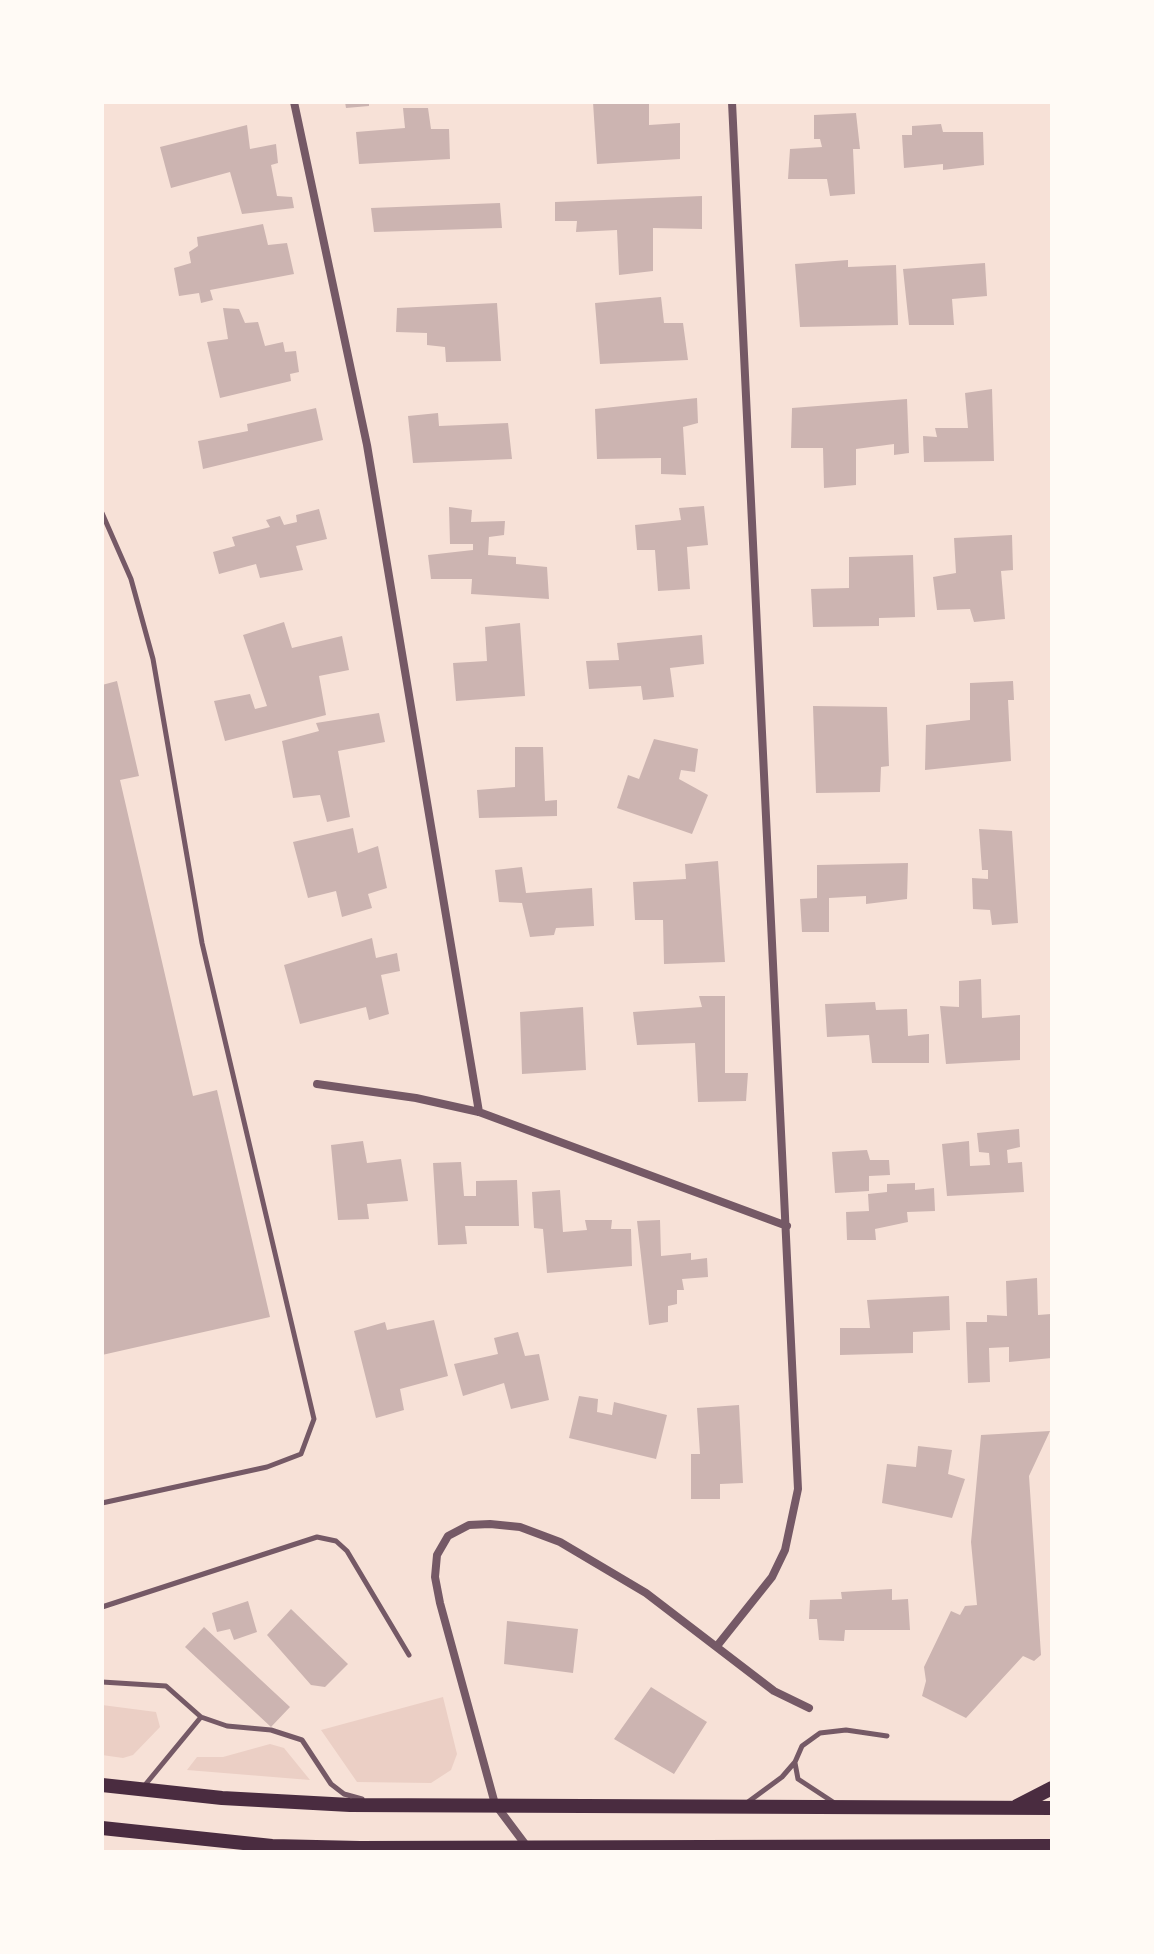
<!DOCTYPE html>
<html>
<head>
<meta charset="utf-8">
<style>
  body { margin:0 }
  #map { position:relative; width:1154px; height:1954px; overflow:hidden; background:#f7e1d7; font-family:Ubuntu,sans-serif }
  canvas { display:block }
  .frame { position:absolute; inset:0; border:104px solid #fffaf5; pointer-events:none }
</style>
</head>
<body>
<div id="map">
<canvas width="1154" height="1954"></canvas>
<div class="frame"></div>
</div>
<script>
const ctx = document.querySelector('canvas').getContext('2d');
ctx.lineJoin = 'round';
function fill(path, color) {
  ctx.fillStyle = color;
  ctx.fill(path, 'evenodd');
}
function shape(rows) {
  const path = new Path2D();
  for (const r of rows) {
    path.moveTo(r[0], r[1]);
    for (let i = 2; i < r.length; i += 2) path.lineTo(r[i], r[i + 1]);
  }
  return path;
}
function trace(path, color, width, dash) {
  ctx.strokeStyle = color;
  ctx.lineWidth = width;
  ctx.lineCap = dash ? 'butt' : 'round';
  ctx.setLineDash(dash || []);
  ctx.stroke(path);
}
fill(shape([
  [443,1697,457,1754,451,1770,431,1783,357,1782,321,1730],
  [102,1705,156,1712,160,1727,133,1755,123,1758,102,1755],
  [270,1744,284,1748,310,1780,187,1770,197,1757,223,1757]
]), '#ebcfc5');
fill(shape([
  [345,102,369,102,369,106,346,108],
  [593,102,649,102,649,125,680,123,680,159,597,164],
  [403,108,428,108,431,129,449,129,450,159,359,164,356,132,405,128],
  [856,113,860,149,853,149,855,194,830,196,827,179,788,179,790,149,822,147,820,139,814,139,814,115],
  [941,124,943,132,983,132,984,165,943,170,943,164,904,168,902,135,912,135,912,126],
  [247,125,250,149,276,144,278,163,271,165,277,196,292,197,294,208,242,214,230,172,171,188,160,147],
  [702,196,702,229,653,228,653,271,619,275,617,230,576,232,577,221,555,221,555,202],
  [500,203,502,228,374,232,371,208],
  [263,224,268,245,287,243,294,274,210,290,213,300,201,303,199,293,179,296,174,268,191,263,189,252,198,246,197,237],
  [848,260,848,267,896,265,898,325,800,327,795,264],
  [985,263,987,296,952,299,954,325,909,325,903,269],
  [661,297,664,323,683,323,688,360,600,364,595,303],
  [497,303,501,361,446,362,445,347,427,345,427,333,396,332,397,308],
  [223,308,239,309,245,323,258,322,265,346,283,342,285,352,296,351,299,372,290,374,291,381,220,398,207,342,228,339],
  [992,389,994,461,924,462,923,436,937,437,935,428,968,428,965,393],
  [697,398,698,423,683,427,686,475,661,474,661,458,597,459,595,409],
  [907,399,909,453,894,455,894,444,856,449,856,485,824,488,823,448,791,448,792,408],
  [316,408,323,440,203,469,198,441,248,431,247,424],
  [438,413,439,426,508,423,512,459,413,463,408,416],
  [704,506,708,545,687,547,690,589,658,591,655,550,637,550,635,525,681,520,679,508],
  [449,507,472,510,471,522,505,521,504,535,489,537,488,555,516,557,516,564,547,567,549,599,471,594,472,579,431,579,428,555,473,550,473,544,450,544],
  [319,509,327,539,296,546,303,570,260,578,256,564,219,574,213,552,235,546,232,537,270,527,266,520,280,516,284,525,297,522,296,515],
  [1012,535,1013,570,1001,571,1005,619,974,622,970,609,937,610,933,577,956,573,954,538],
  [913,555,915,617,879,618,879,626,813,627,811,589,849,588,849,557],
  [284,622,292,648,342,636,349,670,319,676,326,715,225,741,214,701,250,694,255,709,267,706,243,635],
  [520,623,525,696,456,701,453,663,487,661,485,627],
  [702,635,704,664,670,668,674,697,643,700,641,686,589,689,586,661,619,660,617,643],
  [117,681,139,776,120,780,193,1096,217,1090,270,1317,102,1355,102,685],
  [1013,681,1014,700,1008,700,1011,761,925,770,926,725,970,720,970,683],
  [813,706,887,707,889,766,881,767,880,792,816,793],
  [379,713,385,742,338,751,350,817,327,822,320,795,293,798,282,741,319,731,316,723],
  [654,739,698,749,695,772,681,770,679,779,708,795,692,834,617,808,628,775,639,779],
  [515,747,543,747,545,801,557,800,557,816,479,818,477,790,515,787],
  [353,828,358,853,378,846,387,888,368,894,372,908,342,917,336,891,308,898,293,842],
  [979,829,1012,831,1018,923,992,925,990,910,973,909,972,878,988,879,988,870,982,870],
  [718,861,725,962,664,964,663,920,635,920,633,882,686,879,685,864],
  [908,863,907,899,866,904,866,896,829,898,829,932,802,932,800,899,817,898,817,865],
  [522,867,526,893,592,888,594,926,556,928,554,935,530,937,522,903,499,902,495,870],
  [372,938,376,958,397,953,400,971,381,975,389,1014,369,1020,366,1007,300,1024,284,965],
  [981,979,982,1018,1020,1015,1020,1060,946,1064,940,1006,959,1007,959,981],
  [699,996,725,996,725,1073,748,1073,746,1101,698,1102,695,1043,637,1045,633,1012,702,1007],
  [875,1002,876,1010,907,1009,908,1036,929,1034,929,1063,872,1063,869,1035,827,1037,825,1004],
  [583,1007,586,1070,522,1074,520,1012],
  [1019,1129,1020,1147,1007,1150,1008,1163,1022,1162,1024,1192,947,1196,942,1144,969,1141,970,1166,990,1165,989,1153,979,1152,977,1133],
  [363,1141,367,1163,401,1159,408,1201,367,1204,369,1219,338,1220,331,1145],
  [867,1150,870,1160,889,1160,890,1175,869,1176,869,1191,835,1193,832,1152],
  [461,1162,464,1196,476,1196,476,1181,517,1180,519,1226,465,1226,467,1244,438,1245,433,1163],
  [915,1183,915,1190,934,1188,935,1211,907,1212,908,1222,875,1229,876,1240,847,1240,846,1212,869,1211,868,1194,887,1192,887,1184],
  [560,1190,563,1232,587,1230,585,1220,612,1220,611,1229,631,1229,632,1266,547,1273,543,1229,534,1228,532,1192],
  [660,1220,661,1256,691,1253,691,1260,707,1258,708,1277,682,1279,684,1290,677,1290,677,1304,668,1306,668,1322,649,1325,637,1221],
  [1037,1278,1038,1315,1051,1314,1052,1358,1009,1362,1009,1347,989,1348,990,1382,968,1383,966,1322,987,1322,987,1315,1007,1316,1006,1281],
  [949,1296,950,1330,913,1332,913,1353,840,1355,840,1328,870,1328,867,1300],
  [434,1320,448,1376,400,1389,404,1410,376,1418,354,1331,385,1322,387,1330],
  [518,1332,525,1356,539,1354,549,1400,511,1409,504,1383,463,1396,454,1364,498,1354,494,1338],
  [579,1396,598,1399,597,1412,612,1415,614,1402,667,1415,656,1459,569,1438],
  [739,1405,743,1483,720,1484,720,1499,691,1499,691,1454,700,1454,697,1408],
  [1050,1431,1029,1476,1041,1655,1034,1661,1023,1656,966,1718,922,1696,926,1681,924,1667,951,1611,960,1615,965,1606,977,1605,971,1542,981,1435],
  [918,1446,952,1450,948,1474,965,1479,952,1518,882,1503,887,1464,916,1467],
  [892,1589,892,1600,908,1599,910,1630,845,1630,844,1641,819,1640,817,1619,809,1619,810,1600,842,1599,841,1592],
  [248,1601,257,1632,234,1640,230,1629,217,1632,212,1613],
  [291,1609,348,1664,325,1687,311,1685,267,1635],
  [507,1621,578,1629,573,1673,504,1664],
  [204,1627,290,1707,271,1727,185,1647],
  [651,1687,707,1722,674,1774,614,1739]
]), '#ccb4b1');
trace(shape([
  [102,513,131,579,153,659,202,943,314,1419,301,1454,267,1467,102,1503],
  [102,1607,317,1537,336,1541,347,1551,409,1655],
  [102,1682,166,1686,201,1717,227,1726,271,1730,302,1740,331,1784,344,1794,362,1799],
  [795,1763,798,1779,833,1802],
  [145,1785,201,1717],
  [748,1802,782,1777,795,1762,802,1746,820,1733,846,1730,887,1736]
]), '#755966', 5);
trace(shape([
  [294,102,367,445,479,1112],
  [317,1084,416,1098,479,1112,787,1226],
  [717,1646,772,1577,785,1550,798,1489,732,102],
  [528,1848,495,1804,440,1603,435,1577,437,1555,448,1536,469,1525,490,1524,520,1527,560,1542,646,1593,774,1691,809,1708]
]), '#755966', 8);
trace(shape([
  [102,1785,222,1798,350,1805,1052,1808],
  [1017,1806,1052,1788],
  [102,1828,272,1846,360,1848,1052,1846]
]), '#4a2c40', 14);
</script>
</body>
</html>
